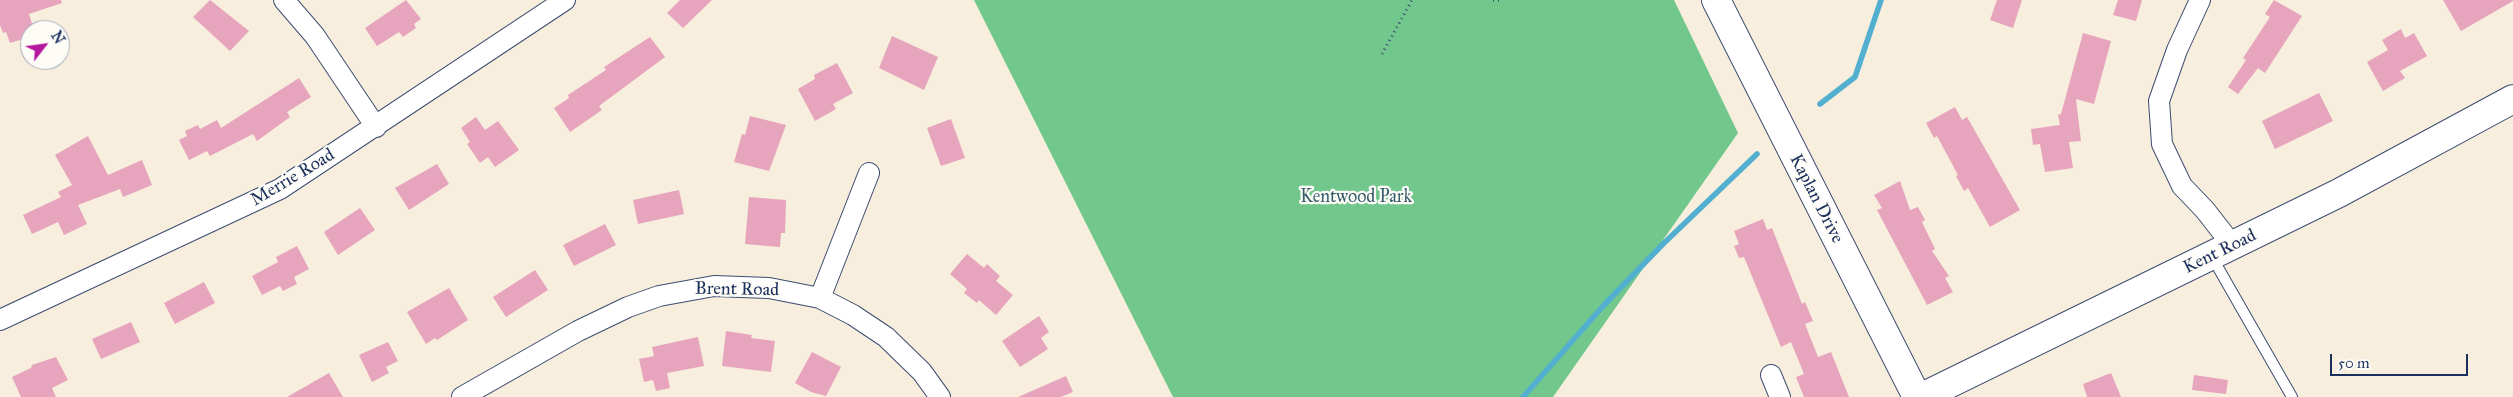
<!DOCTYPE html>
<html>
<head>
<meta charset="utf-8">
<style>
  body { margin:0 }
  #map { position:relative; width:2513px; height:397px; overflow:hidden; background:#f7eedd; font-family:"IM FELL Great Primer",serif }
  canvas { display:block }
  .north { position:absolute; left:20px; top:20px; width:50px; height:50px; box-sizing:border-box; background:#fdfcf7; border:1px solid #a3aaba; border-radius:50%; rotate:60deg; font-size:14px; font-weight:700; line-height:20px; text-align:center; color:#1b2f5e }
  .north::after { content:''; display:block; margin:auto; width:18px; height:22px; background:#b5179e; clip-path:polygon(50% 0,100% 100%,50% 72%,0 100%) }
  .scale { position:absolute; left:2330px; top:354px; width:138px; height:22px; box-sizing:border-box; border:2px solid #1b2f5e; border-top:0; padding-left:6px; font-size:15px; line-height:18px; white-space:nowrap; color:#1b2f5e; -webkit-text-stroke:4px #fdfcf7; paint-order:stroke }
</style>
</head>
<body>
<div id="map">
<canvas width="2513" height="397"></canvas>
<div class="north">N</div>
<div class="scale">50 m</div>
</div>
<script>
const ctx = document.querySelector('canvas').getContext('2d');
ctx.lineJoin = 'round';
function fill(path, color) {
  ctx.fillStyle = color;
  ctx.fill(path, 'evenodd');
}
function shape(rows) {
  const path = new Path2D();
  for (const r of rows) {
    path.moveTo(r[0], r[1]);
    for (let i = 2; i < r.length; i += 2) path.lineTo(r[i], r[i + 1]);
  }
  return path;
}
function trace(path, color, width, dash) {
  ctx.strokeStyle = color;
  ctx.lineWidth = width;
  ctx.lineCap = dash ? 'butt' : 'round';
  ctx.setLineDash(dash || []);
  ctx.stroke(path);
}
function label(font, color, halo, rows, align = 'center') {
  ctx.font = font + ' "IM FELL Great Primer",serif';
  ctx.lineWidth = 4.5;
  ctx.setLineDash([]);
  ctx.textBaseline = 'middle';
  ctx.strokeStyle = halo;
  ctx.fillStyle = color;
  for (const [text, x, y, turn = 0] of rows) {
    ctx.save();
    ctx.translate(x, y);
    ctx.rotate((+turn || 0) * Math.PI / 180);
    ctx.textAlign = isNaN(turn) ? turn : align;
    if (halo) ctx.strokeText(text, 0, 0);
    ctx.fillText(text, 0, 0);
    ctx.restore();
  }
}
fill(shape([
  [974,0,1674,0,1738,133,1553,397,1173,397]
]), '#71c78c');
trace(shape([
  [1820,104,1855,77,1881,0],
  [1523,397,1604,305,1663,244,1757,154]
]), '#52afd0', 5.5);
fill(shape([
  [0,0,61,0,62,3,29,14,34,30,30,30,30,37,10,43,6,32,3,33,0,25],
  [210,0,249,31,230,51,193,17],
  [406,0,421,19,414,24,416,28,403,37,399,32,377,46,365,28],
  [680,0,712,0,683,28,667,13],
  [1997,0,2022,0,2013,28,1990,20],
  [2118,0,2142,0,2136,21,2113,15],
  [2274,0,2302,16,2265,73,2258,68,2238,94,2228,87,2246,60,2243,58,2270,17,2265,14],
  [2443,0,2513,0,2513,1,2461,31],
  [2401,29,2405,38,2414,33,2427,56,2400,71,2405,78,2383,91,2367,62,2388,50,2382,40],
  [2083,33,2111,41,2094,104,2076,99,2081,141,2069,142,2073,168,2045,172,2040,144,2033,145,2031,129,2060,125,2058,115,2061,114],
  [892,36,938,57,924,90,879,68],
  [650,37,665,57,599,106,602,110,570,132,554,108,569,98,568,95,606,70,604,67],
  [837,63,853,93,833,104,836,109,815,121,798,89,815,79,814,75],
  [299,78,311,97,287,112,290,117,257,141,253,134,210,156,207,151,189,160,179,140,187,136,185,131,198,125,200,129,217,120,221,128],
  [2319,93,2333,121,2275,149,2262,121],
  [1955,107,1962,120,1967,117,2020,210,1990,227,1968,188,1964,191,1956,176,1958,175,1937,136,1934,138,1926,123],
  [750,116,786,125,769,171,734,162,742,134,745,135],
  [476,117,485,130,498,121,519,150,495,167,488,157,480,163,467,144,470,142,461,128],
  [951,119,965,158,941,166,927,128],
  [88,136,108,175,142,160,152,185,123,197,120,189,78,205,87,224,64,235,58,222,32,234,23,215,61,197,58,192,72,185,55,155],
  [437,164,449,184,409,210,395,188],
  [1900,181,1910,210,1918,207,1925,220,1922,222,1935,249,1932,251,1949,276,1945,278,1953,292,1927,305,1877,210,1882,208,1874,195],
  [679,190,684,214,638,224,633,200],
  [749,197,786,200,785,233,781,233,780,247,745,244],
  [360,208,375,230,338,255,324,232],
  [1763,219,1767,230,1772,228,1802,304,1805,302,1813,321,1805,324,1818,357,1831,352,1849,397,1804,397,1796,377,1804,374,1791,342,1781,347,1744,257,1739,258,1734,246,1739,244,1734,231],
  [605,224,616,245,574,266,563,245],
  [297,246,309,269,294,277,297,284,283,291,280,286,262,295,252,276,278,262,276,257],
  [967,254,984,268,987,264,1000,276,996,281,1013,295,996,315,979,300,977,303,964,293,967,289,950,274],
  [535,270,548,290,506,317,493,297],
  [204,282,215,303,175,324,164,303],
  [449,288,468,320,437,340,435,338,426,344,407,312],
  [1039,316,1049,332,1041,338,1048,349,1020,367,1002,341],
  [131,322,140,342,101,359,92,339],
  [726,331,752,335,751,338,775,341,771,372,722,366],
  [698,337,704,366,667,373,670,388,656,391,653,380,644,382,639,359,654,356,652,347],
  [388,342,398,361,386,367,389,373,372,382,359,355],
  [812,352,841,367,826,396,811,392,795,383],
  [56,357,68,380,52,388,56,397,21,397,12,377,31,368,32,365],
  [329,373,343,397,287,397],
  [2111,373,2121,397,2087,397,2083,384],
  [2194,375,2228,380,2226,394,2192,390],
  [1066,376,1073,392,1061,397,1018,397]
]), '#e7a4bd');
const lane = shape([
  [2212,257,2292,397]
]);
const street = shape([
  [284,0,315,36,376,127],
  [2200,0,2177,50,2159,101,2162,144,2182,186,2205,210,2233,246],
  [820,298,869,173],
  [0,320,280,189,565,0],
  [1771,375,1780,397],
  [462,397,578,331,628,307,659,296,714,286,769,288,820,298,853,315,886,337,922,372,940,397]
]);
const secondary = shape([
  [1716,0,1917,397],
  [1922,397,2339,193,2513,99]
]);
trace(lane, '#3c4c71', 12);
trace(street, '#3c4c71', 22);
trace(secondary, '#3c4c71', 30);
trace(shape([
  [1493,0,1500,0],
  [1382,54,1412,0]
]), '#3c4c71', 3, [1, 4]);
trace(lane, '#fff', 10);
trace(street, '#fff', 20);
trace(secondary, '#fff', 28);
label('18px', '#1b2f5e', '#fdfcf7', [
  ["Merrie Road",293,178,-31],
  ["Kaplan Drive",1816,199,63],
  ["Kent Road",2220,252,-26],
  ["Brent Road",737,290,1]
]);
label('18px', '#355d6c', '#fdfcf7', [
  ["Kentwood Park",1356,198]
]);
</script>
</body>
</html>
